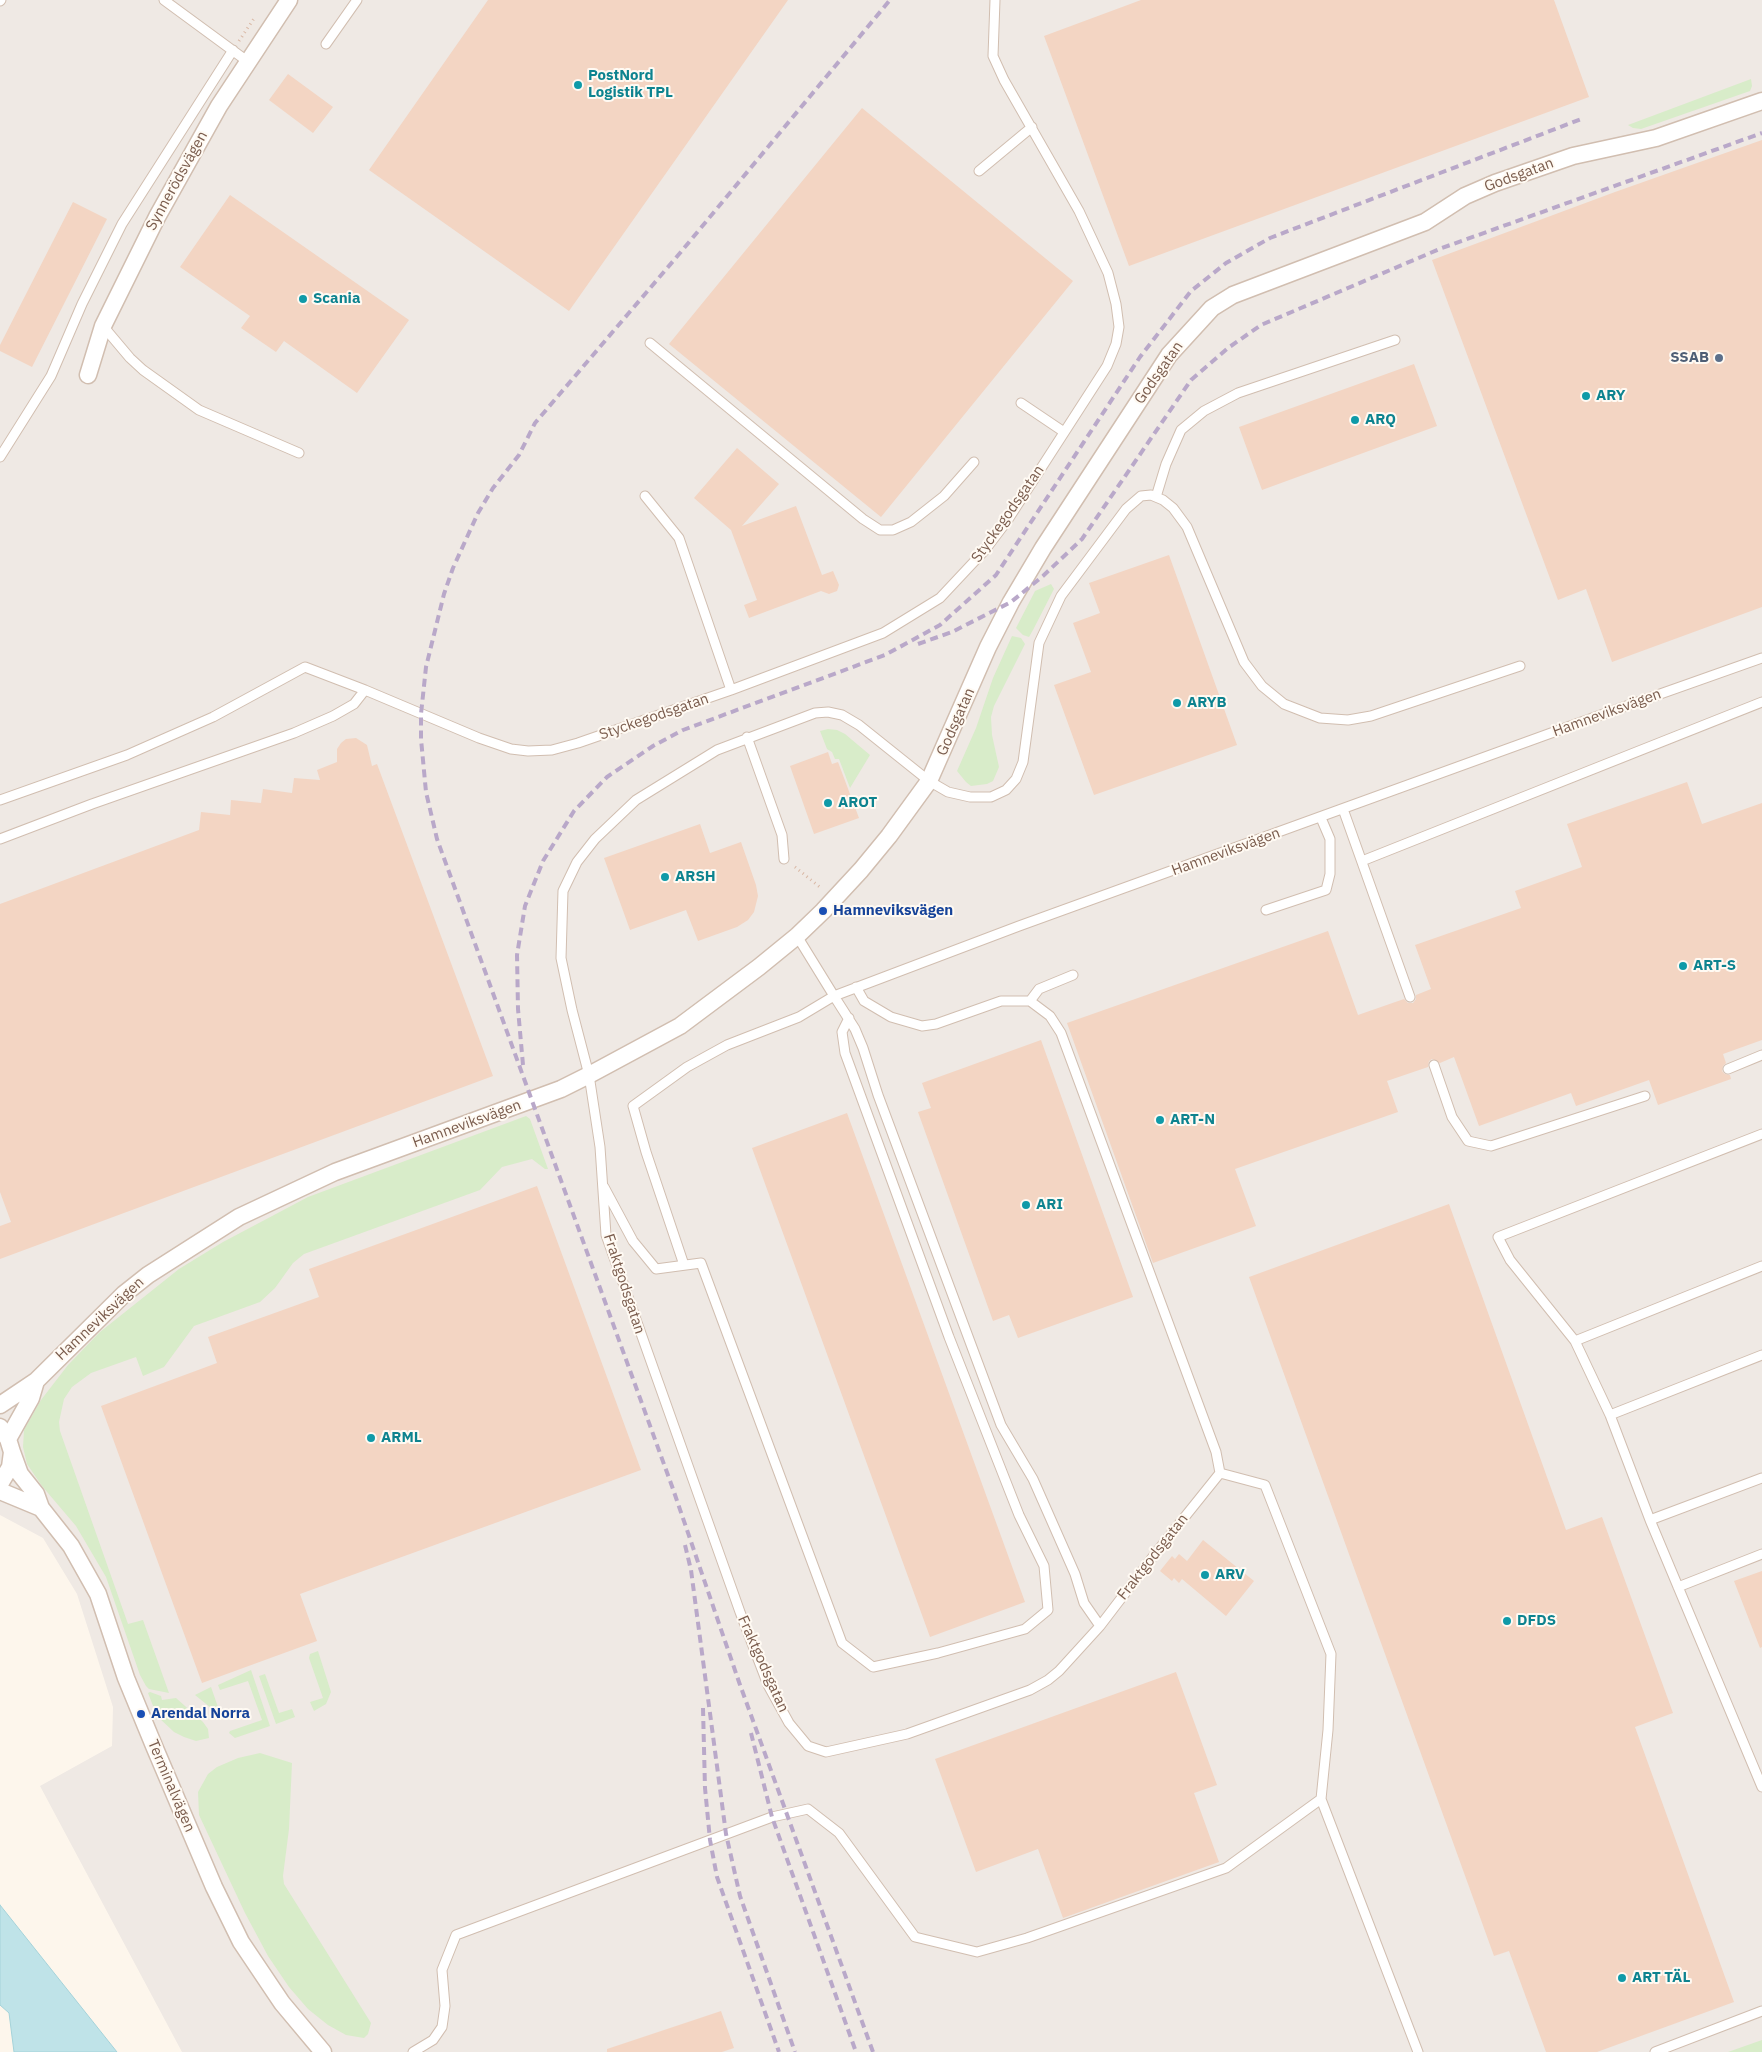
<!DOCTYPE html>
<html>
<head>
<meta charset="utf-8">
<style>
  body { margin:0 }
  canvas { display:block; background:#fdf6ec }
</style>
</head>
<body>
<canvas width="1762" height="2052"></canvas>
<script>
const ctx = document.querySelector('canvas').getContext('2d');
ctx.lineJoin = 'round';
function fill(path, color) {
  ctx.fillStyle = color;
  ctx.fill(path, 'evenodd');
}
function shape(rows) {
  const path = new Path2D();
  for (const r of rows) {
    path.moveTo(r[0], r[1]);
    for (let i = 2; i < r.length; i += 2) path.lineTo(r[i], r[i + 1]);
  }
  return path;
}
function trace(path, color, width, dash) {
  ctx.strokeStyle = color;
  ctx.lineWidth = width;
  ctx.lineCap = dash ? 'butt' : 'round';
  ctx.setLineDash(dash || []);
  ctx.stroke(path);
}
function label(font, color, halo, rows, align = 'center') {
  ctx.font = font + ' "IBM Plex Sans",sans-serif';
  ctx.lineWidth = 4;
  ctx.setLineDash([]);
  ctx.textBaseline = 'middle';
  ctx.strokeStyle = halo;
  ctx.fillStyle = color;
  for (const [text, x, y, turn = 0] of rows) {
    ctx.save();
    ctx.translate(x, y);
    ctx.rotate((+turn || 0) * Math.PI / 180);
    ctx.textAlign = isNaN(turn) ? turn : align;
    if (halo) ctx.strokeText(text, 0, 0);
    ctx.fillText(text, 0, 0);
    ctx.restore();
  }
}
fill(shape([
  [0,0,1762,0,1762,2052,182,2052,40,1786,112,1746,113,1707,77,1594,43,1538,0,1515]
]), '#efe9e4');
fill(shape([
  [1751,79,1752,86,1750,91,1641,129,1633,128,1628,125],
  [1051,584,1054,589,1033,630,1029,637,1023,635,1016,628,1033,595,1035,591],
  [1012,636,1021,638,1025,644,994,706,991,717,992,735,999,767,993,781,987,784,971,786,966,782,957,771,976,728,993,678],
  [828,729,837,730,845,734,870,755,850,788,839,759,835,759,832,752,827,749,820,731],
  [526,1116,530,1119,548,1169,545,1169,532,1159,502,1167,480,1190,304,1254,293,1263,275,1288,260,1302,194,1326,164,1367,143,1376,136,1357,91,1373,72,1387,64,1399,59,1422,60,1431,128,1624,143,1620,169,1693,149,1689,146,1686,140,1675,106,1577,76,1526,42,1486,27,1464,23,1447,24,1430,41,1400,68,1365,100,1332,179,1269,223,1242,308,1197],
  [318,1651,331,1692,326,1704,314,1711,310,1702,323,1698,309,1658,310,1654],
  [251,1670,270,1726,235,1738,229,1733,230,1731,262,1720,248,1681,220,1690,218,1685],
  [265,1674,279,1713,292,1709,295,1717,276,1724,259,1676],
  [211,1687,218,1707,216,1712,195,1695],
  [150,1692,161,1696,162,1700,176,1698,203,1722,208,1729,209,1738,196,1741,184,1737,174,1732,157,1716,148,1693],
  [260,1753,292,1763,289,1829,283,1876,284,1884,371,2023,368,2034,364,2038,346,2035,328,2025,308,2009,289,1987,268,1956,245,1913,199,1815,198,1792,208,1774,217,1767,238,1758],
  [1762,2040,1762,2052,1728,2052]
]), '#d8ecc9');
const water = shape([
  [0,1905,117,2052,14,2052,9,2013,0,2005,0,1905]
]);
fill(water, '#bfe3e8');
trace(water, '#a5d3da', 1);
fill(shape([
  [488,0,788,0,569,311,369,170],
  [1141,0,1554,0,1589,97,1129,266,1044,36],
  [288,74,333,107,313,133,269,100],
  [862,108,1073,281,881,517,669,344],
  [1762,140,1762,607,1612,662,1586,589,1558,600,1432,260,1615,192],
  [230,195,409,320,357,393,284,341,276,352,241,328,250,316,180,267],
  [73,202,107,219,32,367,0,351,0,345],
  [1414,364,1437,426,1262,490,1239,427],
  [737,448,779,484,742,526,796,506,822,575,833,571,839,585,837,591,829,594,821,591,749,618,744,605,757,600,731,530,694,498],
  [1169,555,1237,745,1094,795,1054,685,1091,672,1073,623,1100,613,1089,583],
  [356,738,367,745,372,766,377,764,493,1076,0,1259,0,1226,11,1222,0,1192,0,904,199,830,201,812,230,815,231,800,261,803,263,789,292,793,294,778,320,780,317,770,337,762,337,749,341,743,346,739],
  [828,752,832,764,838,762,859,818,814,834,790,766],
  [1687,782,1702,824,1762,803,1762,1040,1723,1054,1726,1063,1723,1066,1722,1071,1725,1074,1730,1075,1731,1079,1658,1105,1649,1080,1576,1106,1571,1093,1479,1126,1454,1057,1440,1063,1432,1059,1429,1061,1428,1067,1387,1081,1398,1112,1235,1169,1256,1226,1153,1263,1067,1023,1328,931,1358,1015,1404,999,1408,1003,1413,1003,1416,999,1416,995,1431,989,1415,945,1521,908,1515,891,1582,867,1567,824],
  [700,824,710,853,741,842,756,885,758,896,754,912,748,920,737,927,698,941,686,910,630,930,604,858],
  [1041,1040,1133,1297,1018,1338,1009,1315,993,1321,918,1112,931,1108,922,1083],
  [847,1113,1025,1602,930,1637,752,1148],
  [537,1186,641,1470,300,1594,317,1641,202,1683,101,1406,217,1363,208,1337,319,1297,309,1269],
  [1449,1204,1566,1530,1602,1517,1673,1713,1635,1727,1734,2002,1597,2052,1546,2052,1509,1951,1494,1956,1249,1277],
  [1203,1540,1254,1581,1226,1616,1182,1579,1179,1583,1174,1578,1172,1581,1160,1571,1172,1556,1175,1559,1179,1554,1187,1561],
  [1762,1571,1762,1647,1760,1648,1734,1581],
  [1176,1672,1217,1785,1194,1793,1219,1862,1063,1918,1038,1849,976,1872,935,1759],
  [721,2011,734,2048,722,2052,607,2052,607,2049]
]), '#f3d5c3');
const service = shape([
  [164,0,247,61],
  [0,1,1,0],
  [326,44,357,0],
  [979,171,1032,127],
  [103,326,130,358,143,370,199,410,299,453],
  [650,343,863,519,880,530,893,530,911,522,944,496,974,462],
  [1021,403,1064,432],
  [0,457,51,376,82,304,122,224,233,50],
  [645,496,679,538,731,690],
  [1156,497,1166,464,1181,430,1204,411,1238,393,1395,340],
  [747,737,782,835,784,859],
  [0,800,127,755,213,717,305,667,365,690,479,738,511,749,528,751,552,750,578,743,731,690,883,633,940,598,985,550,1007,521,1107,366,1116,344,1119,327,1116,304,1108,273,1079,211,1004,80,993,56,995,0],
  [1343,809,1410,997],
  [0,839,92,804,294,733,333,716,354,704,365,690],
  [1362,861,1762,702],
  [1266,910,1326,890,1330,874,1330,839,1321,818],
  [797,936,834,996,1019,926,1598,716,1762,658],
  [856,987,864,1001,891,1017,922,1026,936,1024,1001,1001,1030,1001,1050,1016,1061,1033,1216,1452,1220,1473],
  [1030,1001,1039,989,1073,975],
  [1434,1065,1452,1117,1468,1141,1491,1146,1645,1096],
  [1728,1069,1762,1055],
  [1762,1134,1498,1237,1510,1260,1575,1341,1610,1415,1650,1520,1762,1787],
  [604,1187,633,1241,656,1269,701,1263,842,1643,873,1667,938,1653,1025,1629,1048,1610,1044,1566,1019,1515,949,1337,845,1053,842,1032,849,1018],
  [684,1265,646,1152,633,1106,687,1067,727,1045,799,1017,834,996,855,1029,863,1048,878,1095,1001,1425,1033,1479,1075,1574,1084,1603,1100,1626],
  [1575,1341,1762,1266],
  [1610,1415,1762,1355],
  [1220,1473,1155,1554,1100,1626,1059,1671,1048,1680,1030,1690,907,1734,826,1752,808,1746,789,1723,768,1685,740,1612,606,1235,600,1147,589,1075,572,1010,561,958,563,891,577,862,595,839,636,800,717,750,815,713,828,712,842,715,859,725,929,781,948,792,970,797,991,797,1006,790,1016,779,1023,762,1039,643,1061,596,1126,509,1141,496,1151,495,1163,500,1173,508,1187,527,1244,662,1262,686,1284,704,1320,718,1348,720,1371,716,1520,666],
  [1220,1473,1265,1485,1331,1654,1328,1730,1321,1799,1418,2052],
  [1650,1520,1762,1478],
  [1678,1587,1762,1554],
  [413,2052,433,2040,442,2027,445,2006,442,1970,456,1935,772,1817,808,1809,839,1833,915,1937,977,1952,1027,1938,1226,1868,1321,1799],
  [1655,2052,1762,2011]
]);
const minor = shape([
  [88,375,103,326,157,217,219,106,289,0],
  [0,1405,36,1381,124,1294,148,1275,239,1217,335,1172,561,1089,589,1075,680,1026,759,967,797,936,823,911,861,870,889,836,929,781,988,647,1011,602,1043,548,1169,355,1212,308,1233,295,1425,222,1465,196,1495,183,1573,156,1656,138,1762,101],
  [0,1427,8,1439,12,1452,10,1467,0,1484],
  [8,1439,31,1398,36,1381],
  [12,1452,20,1474,36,1494,41,1508,71,1546,98,1594,126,1678,154,1746,214,1887,241,1942,282,2003,323,2052],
  [0,1491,41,1508]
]);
trace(service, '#d1beb0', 11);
trace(minor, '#d1beb0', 19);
trace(shape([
  [239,41,255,17],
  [795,867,821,888],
  [847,910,852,916,864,915,888,909]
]), '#d9b8a5', 3, [1, 4]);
trace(service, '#fff', 9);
trace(minor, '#fff', 16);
trace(shape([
  [918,644,952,632,1011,602,1043,576,1082,539,1191,380,1228,348,1261,325,1442,248,1762,133],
  [523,1065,518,1009,517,955,525,906,543,861,574,811,607,777,653,746,683,730,885,655,940,625,996,575,1140,357,1191,291,1226,263,1270,238,1584,118],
  [685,1545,691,1570,726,1834,740,1896,795,2052],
  [703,1708,705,1788,710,1840,717,1877,779,2052],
  [751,1733,772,1817,856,2052],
  [873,2052,739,1682,673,1489,437,839,426,792,421,739,421,714,426,667,444,594,453,568,478,513,493,488,519,455,535,423,680,253,890,0]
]), '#b9a8c9', 4, [8, 5]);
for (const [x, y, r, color] of [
  [578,85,5,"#0f9aa8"],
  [303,299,5,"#0f9aa8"],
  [1719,358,5,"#5c6f8a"],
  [1586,396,5,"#0f9aa8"],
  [1355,420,5,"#0f9aa8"],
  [1177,703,5,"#0f9aa8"],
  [828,803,5,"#0f9aa8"],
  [665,877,5,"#0f9aa8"],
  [823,911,5,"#1a4fb4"],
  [1683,966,5,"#0f9aa8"],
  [1160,1120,5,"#0f9aa8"],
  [1026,1205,5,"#0f9aa8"],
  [371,1438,5,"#0f9aa8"],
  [1205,1575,5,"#0f9aa8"],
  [1507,1621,5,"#0f9aa8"],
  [141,1714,5,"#1a4fb4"],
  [1622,1978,5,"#0f9aa8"]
]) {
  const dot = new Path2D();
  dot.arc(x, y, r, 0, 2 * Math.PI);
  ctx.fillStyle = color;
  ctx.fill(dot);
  trace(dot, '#fffaf3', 2);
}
label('bold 15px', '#0d838f', '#fffaf3', [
  ["PostNord",588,76],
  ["Logistik TPL",588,93],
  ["Scania",313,299],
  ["ARY",1596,396],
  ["ARQ",1365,420],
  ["ARYB",1187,703],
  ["AROT",838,803],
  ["ARSH",675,877],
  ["ART-S",1693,966],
  ["ART-N",1170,1120],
  ["ARI",1036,1205],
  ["ARML",381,1438],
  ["ARV",1215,1575],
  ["DFDS",1517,1621],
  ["ART TÄL",1632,1978]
], 'left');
label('15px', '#7a5c4d', '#fffaf3', [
  ["Godsgatan",1519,175,-20],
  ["Synnerödsvägen",177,181,-61],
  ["Godsgatan",1159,373,-55],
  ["Styckegodsgatan",1008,514,-55],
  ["Hamneviksvägen",1607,713,-20],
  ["Styckegodsgatan",654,717,-19],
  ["Godsgatan",956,722,-66],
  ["Hamneviksvägen",1226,852,-20],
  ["Hamneviksvägen",467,1124,-20],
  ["Fraktgodsgatan",624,1284,72],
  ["Hamneviksvägen",100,1319,-43],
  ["Fraktgodsgatan",1153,1557,-52],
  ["Fraktgodsgatan",763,1664,66],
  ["Terminalvägen",171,1786,67]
]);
label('bold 15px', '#4e5e75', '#fffaf3', [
  ["SSAB",1709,358]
], 'right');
label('bold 15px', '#164399', '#fffaf3', [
  ["Hamneviksvägen",833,911],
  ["Arendal Norra",151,1714]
], 'left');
</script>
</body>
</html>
